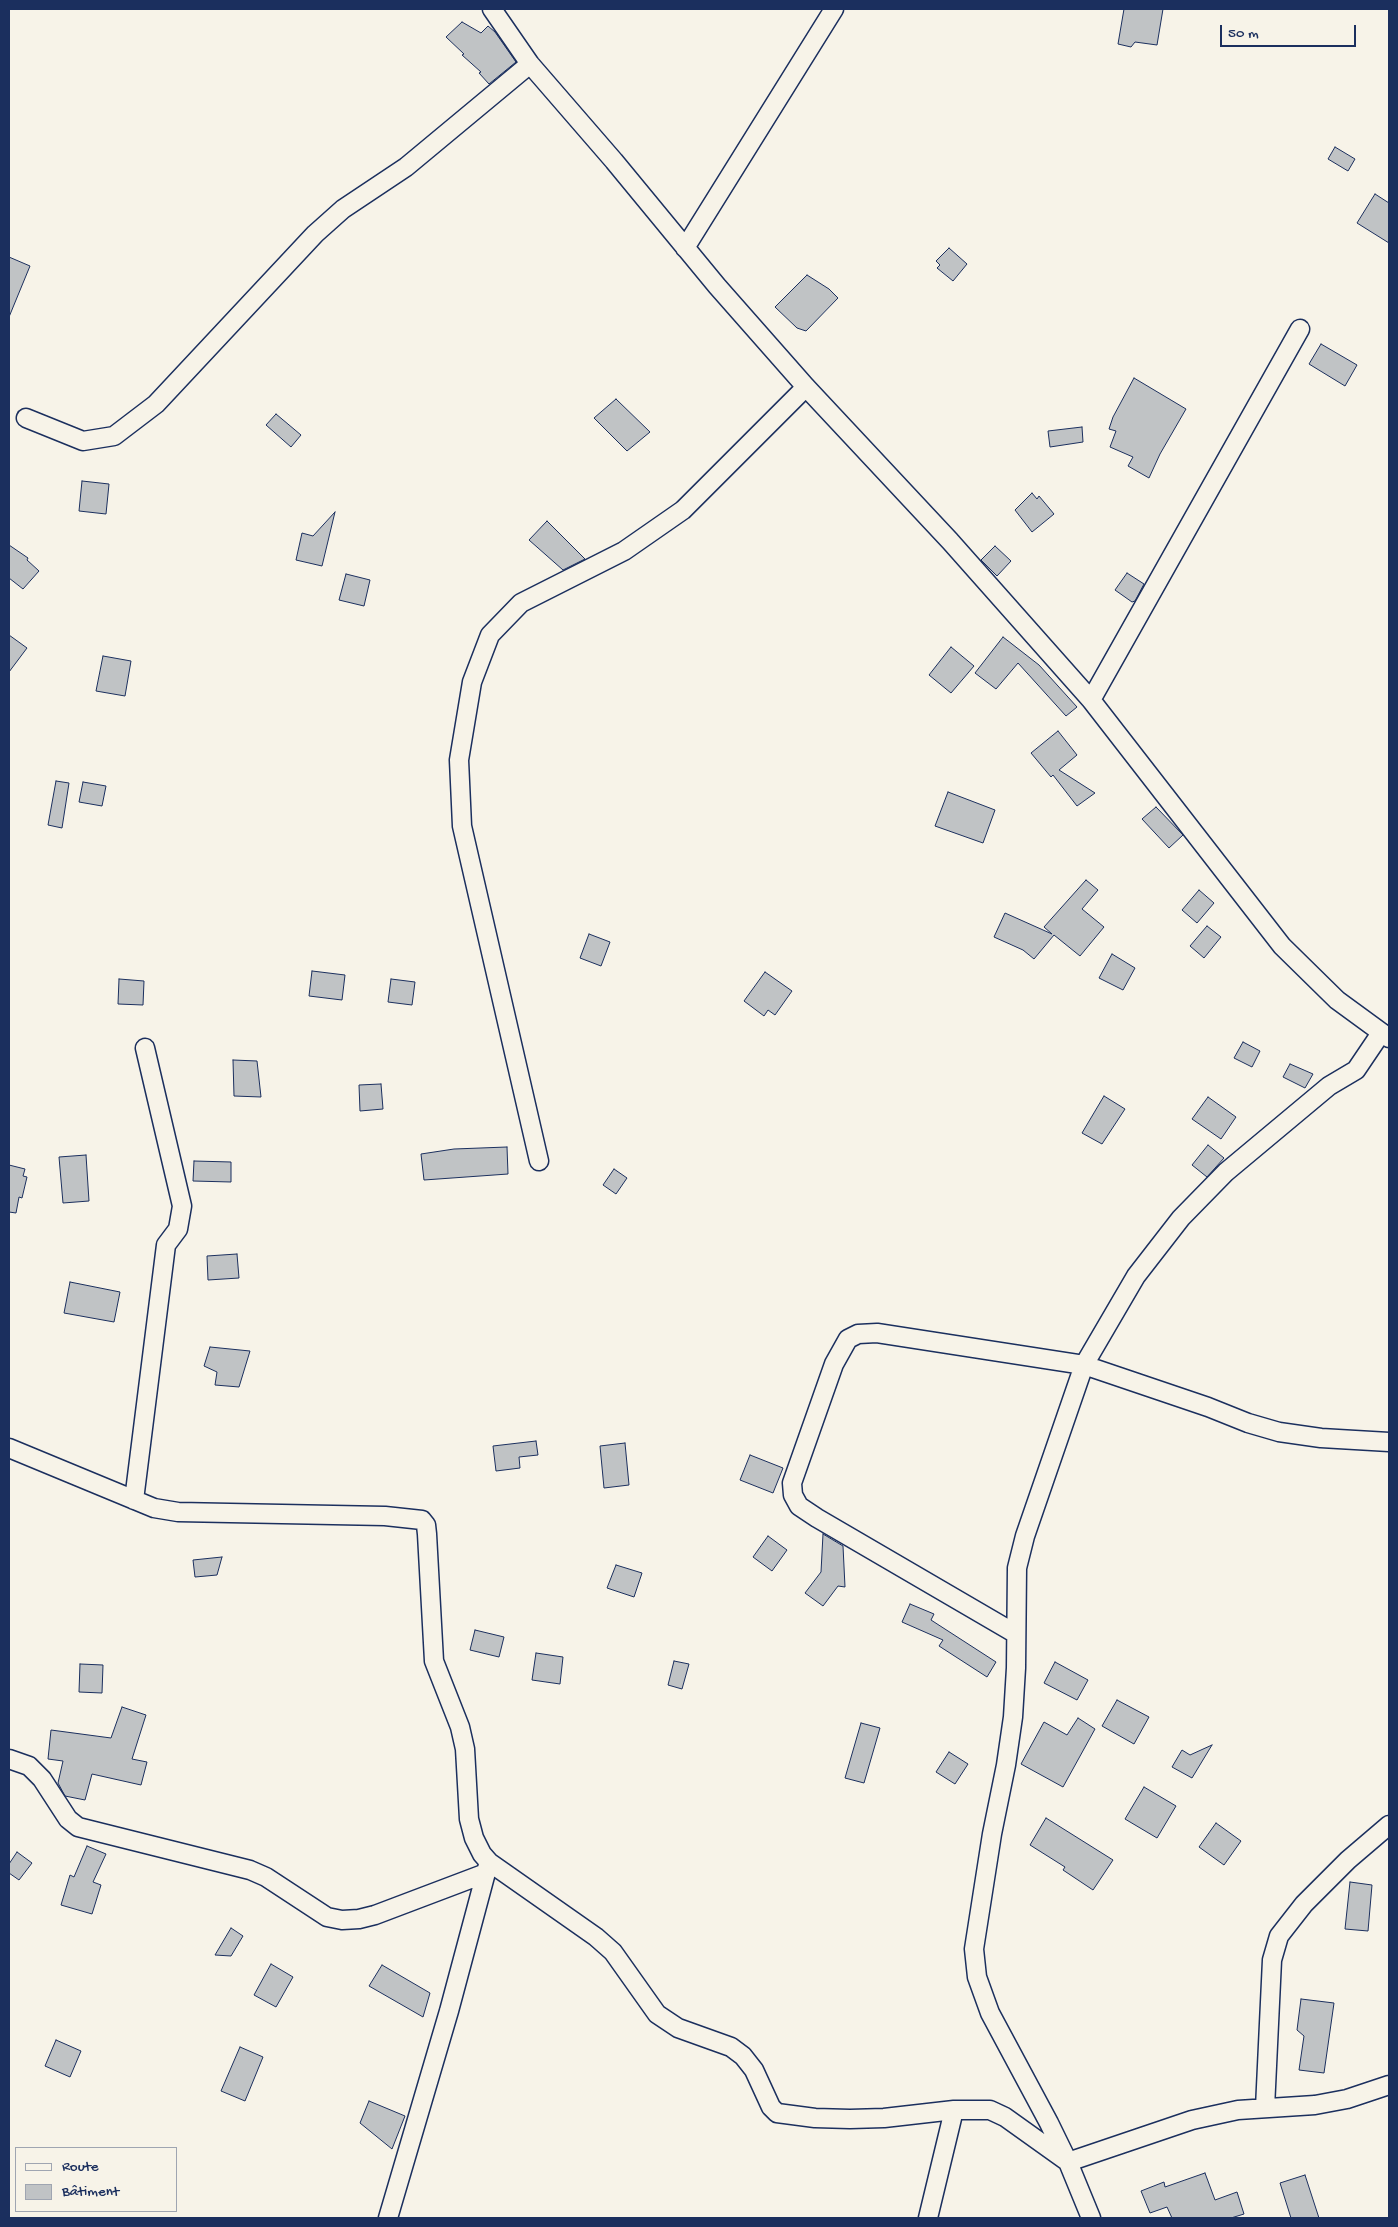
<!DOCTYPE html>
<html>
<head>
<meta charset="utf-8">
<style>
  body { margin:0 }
  #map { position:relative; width:1398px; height:2227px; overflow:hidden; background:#f7f3e8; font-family:"Gochi Hand",sans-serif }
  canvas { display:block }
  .frame { position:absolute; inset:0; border:10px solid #1b2f5e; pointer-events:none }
  .legend { position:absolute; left:15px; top:2147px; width:162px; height:65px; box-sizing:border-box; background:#f7f3e8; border:1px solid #9fa5b1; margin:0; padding:6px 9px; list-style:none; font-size:15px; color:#1b2f5e }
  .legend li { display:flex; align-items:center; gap:10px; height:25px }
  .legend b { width:25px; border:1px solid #9fa5b1 }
  .scale { position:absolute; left:1220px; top:25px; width:136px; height:22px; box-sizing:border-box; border:2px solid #1b2f5e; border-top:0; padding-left:6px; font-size:15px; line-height:18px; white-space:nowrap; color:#1b2f5e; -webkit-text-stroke:4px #f7f3e8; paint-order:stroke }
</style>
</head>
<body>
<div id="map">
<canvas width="1398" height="2227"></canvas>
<div class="frame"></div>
<ul class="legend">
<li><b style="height:6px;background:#f7f3e8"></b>Route</li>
<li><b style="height:14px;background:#c0c3c5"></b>Bâtiment</li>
</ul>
<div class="scale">50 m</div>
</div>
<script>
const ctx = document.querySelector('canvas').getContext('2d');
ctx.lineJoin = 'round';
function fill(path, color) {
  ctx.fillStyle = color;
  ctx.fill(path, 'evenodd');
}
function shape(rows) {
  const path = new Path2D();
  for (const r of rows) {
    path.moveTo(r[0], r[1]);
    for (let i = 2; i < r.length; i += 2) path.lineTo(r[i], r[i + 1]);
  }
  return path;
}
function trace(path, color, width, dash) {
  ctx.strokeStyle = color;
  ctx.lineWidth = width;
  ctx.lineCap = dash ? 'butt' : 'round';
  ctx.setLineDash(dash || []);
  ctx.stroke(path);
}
const building = shape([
  [1124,9,1163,9,1157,45,1135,42,1131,47,1118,44,1124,9],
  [462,22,481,33,488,26,495,32,516,62,489,84,479,73,481,72,462,55,464,54,446,37,462,22],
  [1335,147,1355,159,1348,171,1328,159,1335,147],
  [1375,194,1389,203,1389,243,1357,223,1375,194],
  [949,248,967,264,953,281,937,268,940,265,936,261,949,248],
  [9,257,30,266,9,317,9,257],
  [807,275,829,289,838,298,806,331,797,328,775,307,807,275],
  [1321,344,1357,365,1345,386,1309,364,1321,344],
  [1134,378,1186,409,1160,454,1149,478,1128,466,1133,457,1110,447,1116,431,1109,429,1113,417,1134,378],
  [616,399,650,432,627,451,594,418,616,399],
  [276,414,301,435,291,447,266,425,276,414],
  [1082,427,1083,442,1050,447,1048,431,1082,427],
  [82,481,109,484,106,514,79,511,82,481],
  [1032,493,1037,499,1039,496,1054,514,1032,532,1015,510,1032,493],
  [335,512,322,566,296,560,302,533,313,536,335,512],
  [547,521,585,559,563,570,529,540,547,521],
  [9,545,28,558,27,560,39,571,23,589,9,578,9,545],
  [995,546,1011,561,997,576,981,560,995,546],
  [1127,573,1144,584,1135,601,1132,602,1115,590,1127,573],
  [346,574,370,580,364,606,339,600,346,574],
  [9,635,27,648,9,672,9,635],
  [1003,637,1039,665,1077,707,1066,716,1018,663,996,689,975,673,1003,637],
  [951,647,974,666,951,693,929,675,951,647],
  [103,656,131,661,125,696,96,691,103,656],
  [1058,731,1077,755,1059,770,1095,793,1077,806,1053,775,1051,777,1031,753,1058,731],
  [56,781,69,783,62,828,48,825,56,781],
  [83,782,106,786,102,806,79,802,83,782],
  [948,792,995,810,983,843,935,826,948,792],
  [1156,807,1183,835,1169,848,1142,819,1156,807],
  [1086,880,1098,890,1082,909,1104,927,1080,956,1054,935,1034,959,1023,950,994,937,1005,913,1052,934,1044,927,1086,880],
  [1199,890,1214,903,1197,923,1182,910,1199,890],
  [1207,926,1221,937,1204,958,1190,946,1207,926],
  [589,934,610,942,601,966,580,958,589,934],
  [1112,954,1135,968,1123,990,1099,978,1112,954],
  [312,971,345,975,342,1000,309,996,312,971],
  [765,972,792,991,775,1015,768,1010,764,1016,744,1001,765,972],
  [119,979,144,981,143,1005,118,1004,119,979],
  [391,979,415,982,412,1005,388,1002,391,979],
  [1243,1042,1260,1051,1252,1067,1234,1058,1243,1042],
  [233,1060,257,1061,261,1097,234,1096,233,1060],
  [1290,1064,1313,1074,1305,1088,1283,1077,1290,1064],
  [381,1084,383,1109,360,1111,359,1085,381,1084],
  [1104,1096,1125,1109,1102,1144,1082,1133,1104,1096],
  [1208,1097,1236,1117,1221,1139,1192,1119,1208,1097],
  [1208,1145,1224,1158,1207,1177,1192,1165,1208,1145],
  [507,1147,508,1174,424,1180,421,1154,454,1149,507,1147],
  [86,1155,89,1201,63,1203,59,1157,86,1155],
  [194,1161,231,1162,231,1182,193,1181,194,1161],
  [9,1165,25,1169,23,1176,27,1177,22,1198,19,1197,16,1213,9,1212,9,1165],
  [614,1169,627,1178,616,1194,603,1185,614,1169],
  [237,1254,239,1278,208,1280,207,1256,237,1254],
  [70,1282,120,1292,114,1322,64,1313,70,1282],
  [210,1347,250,1351,239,1387,215,1385,217,1372,204,1366,210,1347],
  [536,1441,538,1455,519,1457,520,1468,496,1471,493,1446,536,1441],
  [625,1443,629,1485,604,1488,600,1446,625,1443],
  [750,1455,783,1468,773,1493,740,1480,750,1455],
  [823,1534,843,1546,845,1587,838,1586,823,1606,805,1593,821,1572,823,1534],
  [768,1536,787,1550,772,1571,753,1557,768,1536],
  [222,1557,217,1575,195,1577,193,1560,222,1557],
  [616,1565,642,1573,634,1597,607,1588,616,1565],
  [910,1604,934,1614,931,1620,996,1662,987,1677,939,1646,943,1640,902,1622,910,1604],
  [475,1630,504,1637,499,1657,470,1650,475,1630],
  [536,1653,563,1657,560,1684,532,1680,536,1653],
  [674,1661,689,1664,682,1689,668,1685,674,1661],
  [1055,1662,1088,1680,1077,1700,1044,1683,1055,1662],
  [80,1664,103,1665,102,1693,79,1692,80,1664],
  [1117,1700,1149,1717,1134,1744,1102,1726,1117,1700],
  [122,1707,146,1715,132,1759,147,1762,141,1785,92,1774,85,1800,65,1796,58,1783,63,1761,48,1759,51,1730,111,1738,122,1707],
  [1078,1718,1095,1729,1063,1787,1021,1764,1044,1722,1067,1735,1078,1718],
  [861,1723,880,1728,864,1783,845,1778,861,1723],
  [1212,1745,1192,1778,1172,1767,1182,1750,1190,1755,1212,1745],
  [949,1752,968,1764,955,1784,936,1772,949,1752],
  [1144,1787,1176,1806,1157,1838,1125,1819,1144,1787],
  [1046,1818,1113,1860,1093,1890,1063,1870,1065,1867,1030,1845,1046,1818],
  [1216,1823,1241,1841,1224,1865,1199,1847,1216,1823],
  [87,1846,106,1854,93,1882,101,1885,92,1914,61,1905,70,1875,74,1877,87,1846],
  [17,1852,32,1863,19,1880,9,1873,9,1864,17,1852],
  [1350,1882,1372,1885,1368,1931,1345,1929,1350,1882],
  [231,1928,243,1936,231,1956,215,1955,231,1928],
  [271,1964,293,1977,276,2007,254,1995,271,1964],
  [382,1965,430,1993,423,2017,369,1986,382,1965],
  [1301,1999,1334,2003,1324,2073,1299,2070,1304,2036,1297,2030,1301,1999],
  [56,2040,81,2051,70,2077,45,2066,56,2040],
  [240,2047,263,2057,245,2101,221,2091,240,2047],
  [369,2101,405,2116,392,2149,360,2123,369,2101],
  [1205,2173,1215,2200,1237,2192,1244,2214,1231,2218,1172,2218,1167,2207,1150,2213,1141,2191,1164,2182,1165,2187,1205,2173],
  [1305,2175,1319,2218,1291,2218,1280,2183,1305,2175]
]);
fill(building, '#c0c3c5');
trace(building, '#1b2f5e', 1);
const street = shape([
  [492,9,530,64,614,161,717,286,806,387,950,541,1091,700,1282,946,1337,1000,1389,1038],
  [685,248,834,9],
  [26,418,83,441,114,436,156,404,315,234,343,209,406,167,530,64],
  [1091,700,1300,329],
  [539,1161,462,826,459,760,472,682,490,635,521,603,624,551,683,510,806,387],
  [9,1448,154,1508,178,1512,385,1516,422,1520,426,1525,427,1534,434,1661,460,1727,465,1749,469,1819,474,1838,482,1854,489,1862,596,1937,613,1952,657,2014,678,2028,731,2047,743,2056,754,2070,771,2107,777,2113,815,2118,850,2119,884,2118,954,2110,990,2110,1005,2117,1068,2162],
  [134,1500,166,1245,178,1229,182,1206,145,1048],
  [1016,1634,817,1518,799,1506,793,1495,792,1483,834,1364,848,1339,858,1334,877,1333,1084,1365,1208,1407,1248,1423,1279,1432,1321,1438,1389,1442],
  [9,1759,29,1766,42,1779,68,1819,78,1827,250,1870,266,1877,327,1917,342,1920,359,1919,375,1915,486,1873],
  [1265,2108,1272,1960,1279,1936,1304,1904,1348,1860,1389,1825],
  [1068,2162,1192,2120,1238,2110,1315,2105,1347,2099,1389,2085],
  [388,2218,449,2011,488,1865],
  [928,2218,954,2110],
  [1091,2218,1068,2162,1049,2123,990,2013,977,1977,974,1949,992,1834,1006,1765,1013,1717,1016,1668,1017,1568,1025,1536,1084,1365,1136,1276,1181,1218,1226,1172,1329,1086,1356,1070,1381,1033]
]);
trace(street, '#1b2f5e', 21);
trace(street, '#f7f3e8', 18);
</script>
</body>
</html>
